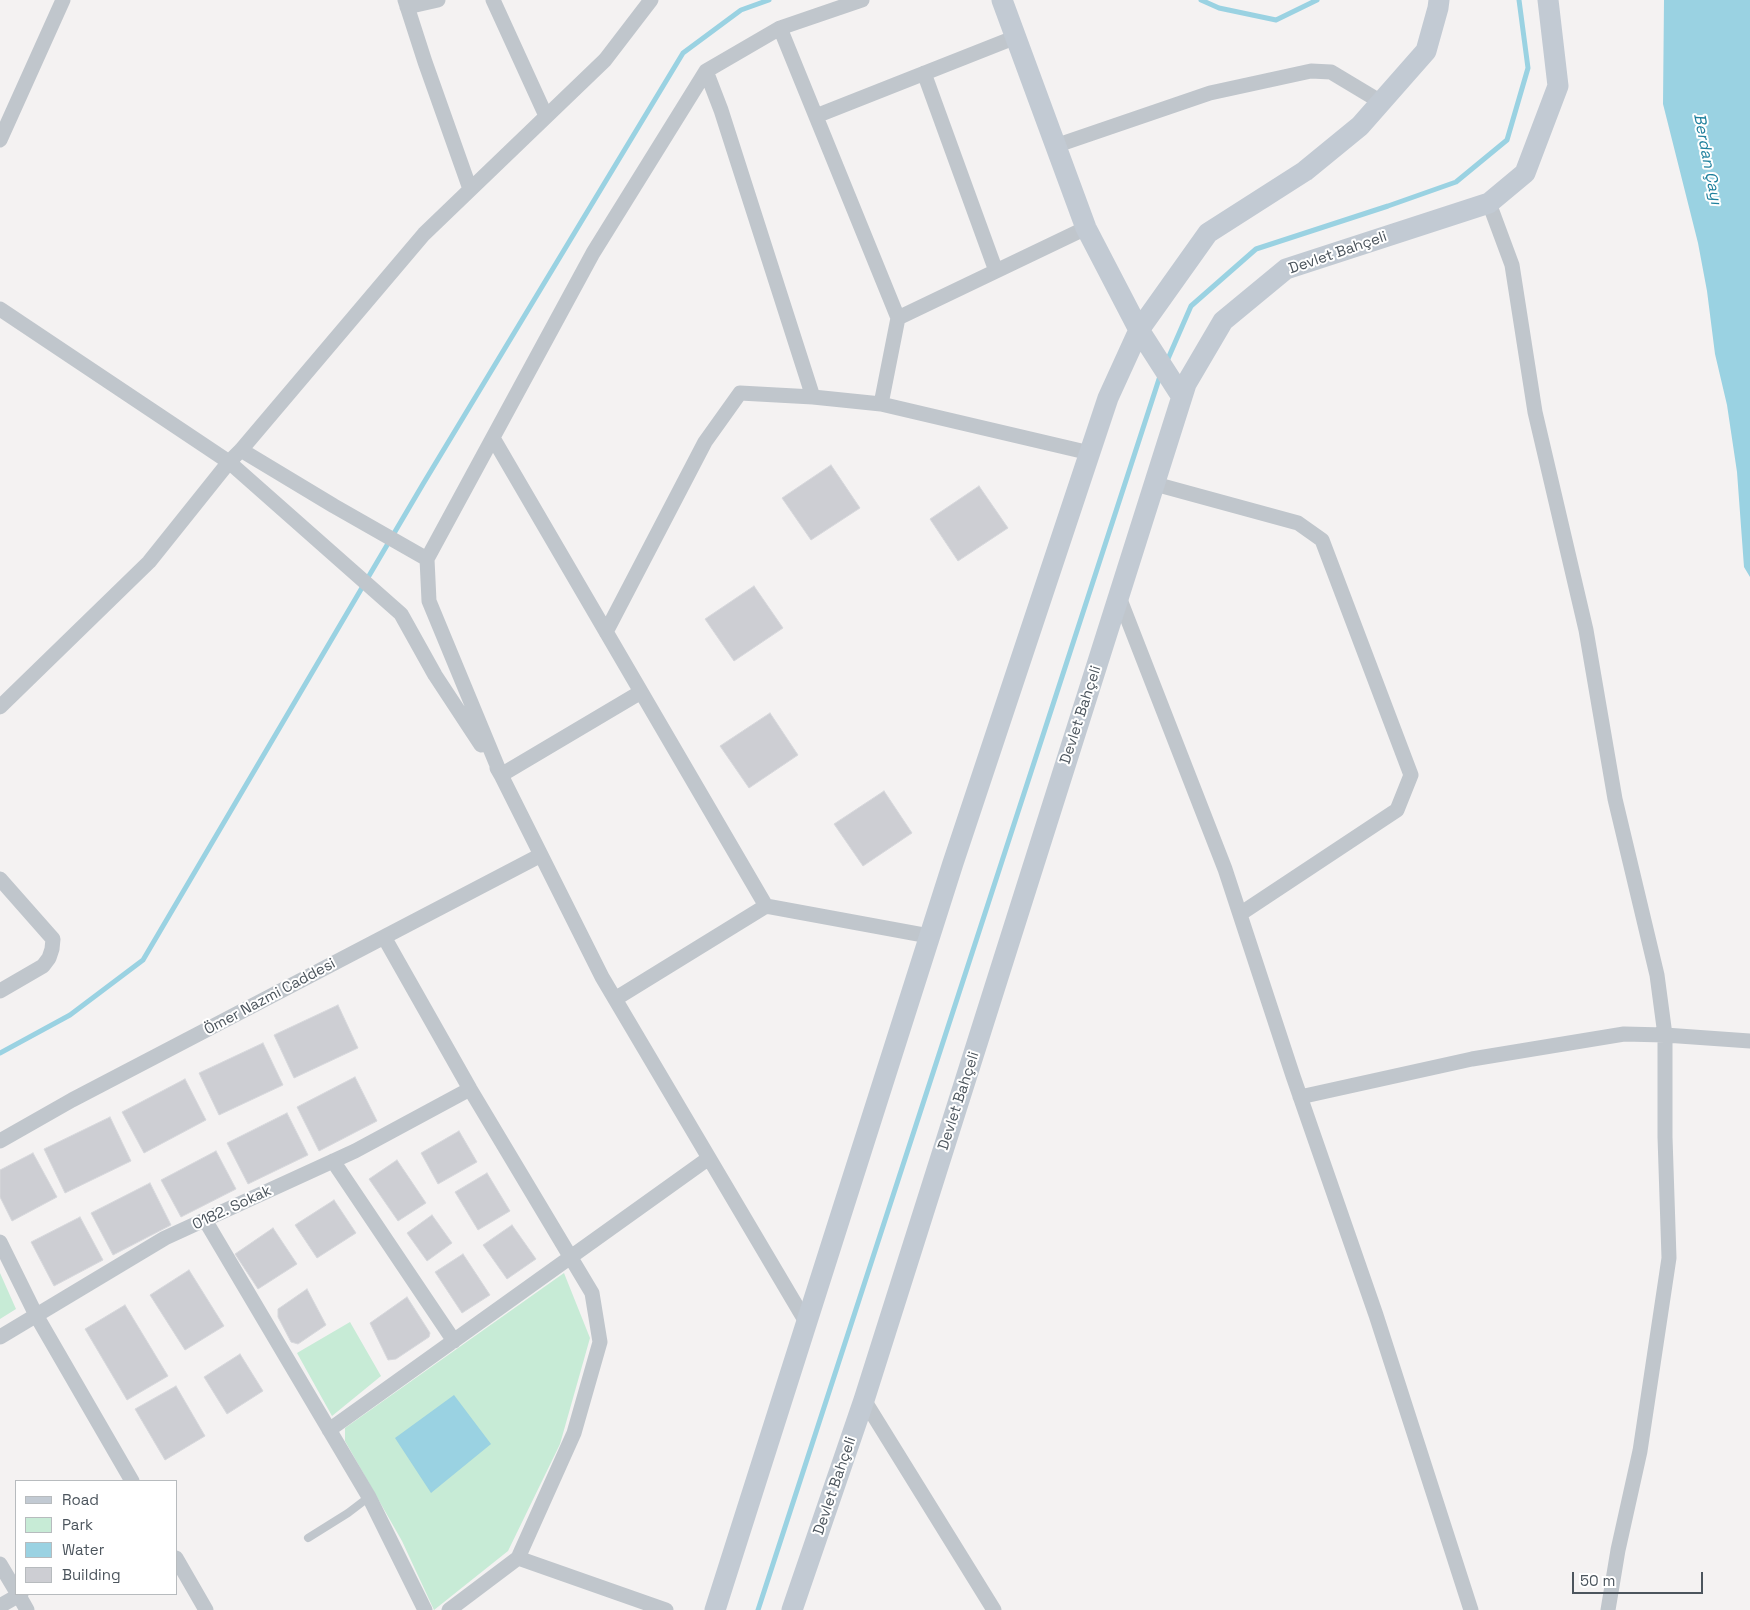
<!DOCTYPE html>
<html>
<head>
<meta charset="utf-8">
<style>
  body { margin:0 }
  #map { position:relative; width:1750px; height:1610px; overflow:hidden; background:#f4f2f2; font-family:"Space Grotesk",sans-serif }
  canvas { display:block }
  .legend { position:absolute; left:15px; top:1480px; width:162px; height:115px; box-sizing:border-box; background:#fff; border:1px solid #b7bbbe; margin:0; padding:6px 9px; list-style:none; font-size:15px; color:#4c555d }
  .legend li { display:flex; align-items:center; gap:10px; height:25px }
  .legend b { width:25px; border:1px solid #b7bbbe }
  .scale { position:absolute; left:1572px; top:1572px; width:131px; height:22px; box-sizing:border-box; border:2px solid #4c555d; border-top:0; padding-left:6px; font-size:15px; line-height:18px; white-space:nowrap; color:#4c555d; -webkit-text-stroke:4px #fff; paint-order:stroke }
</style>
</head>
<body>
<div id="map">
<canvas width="1750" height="1610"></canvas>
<ul class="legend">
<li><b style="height:6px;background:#c2cad3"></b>Road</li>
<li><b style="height:14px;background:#c7ebd6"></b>Park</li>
<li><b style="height:14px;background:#9ad2e2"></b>Water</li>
<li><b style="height:14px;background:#cdced3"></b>Building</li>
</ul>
<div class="scale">50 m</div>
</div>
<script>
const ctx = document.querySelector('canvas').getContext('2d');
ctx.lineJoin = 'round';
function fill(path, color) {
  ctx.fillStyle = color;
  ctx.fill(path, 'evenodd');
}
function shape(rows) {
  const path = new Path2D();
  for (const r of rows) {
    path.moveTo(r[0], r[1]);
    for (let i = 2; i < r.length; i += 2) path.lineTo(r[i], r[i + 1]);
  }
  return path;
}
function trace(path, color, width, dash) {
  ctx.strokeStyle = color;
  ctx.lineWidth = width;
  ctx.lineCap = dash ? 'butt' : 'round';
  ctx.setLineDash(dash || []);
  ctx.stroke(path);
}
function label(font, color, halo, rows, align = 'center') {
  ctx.font = font + ' "Space Grotesk",sans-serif';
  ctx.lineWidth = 4;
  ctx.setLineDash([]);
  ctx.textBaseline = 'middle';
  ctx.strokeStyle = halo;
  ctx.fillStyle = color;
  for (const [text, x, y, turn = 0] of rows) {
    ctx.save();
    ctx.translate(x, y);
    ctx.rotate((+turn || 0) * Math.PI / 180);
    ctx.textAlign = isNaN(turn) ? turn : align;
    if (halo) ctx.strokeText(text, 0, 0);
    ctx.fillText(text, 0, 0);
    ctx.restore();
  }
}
fill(shape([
  [0,1273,16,1309,0,1319],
  [564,1273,590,1338,560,1444,508,1551,434,1610,402,1541,345,1441,345,1428],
  [350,1322,381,1376,332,1416,297,1353]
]), '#c7ebd6');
fill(shape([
  [1664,0,1750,0,1750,577,1744,567,1737,472,1727,405,1715,354,1707,291,1698,243,1663,104],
  [454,1395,491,1444,431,1493,395,1438]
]), '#9ad2e2');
trace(shape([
  [1201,0,1219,8,1276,20,1317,0],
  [1167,361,1191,306,1256,249,1388,206,1456,182,1507,140,1528,68,1519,0],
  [0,1053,70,1015,143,960,423,484,683,53,741,10,769,0],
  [758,1610,1160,376]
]), '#9ad2e2', 5);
const building = shape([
  [831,465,860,508,811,540,782,498,831,465],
  [979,486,1008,528,958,561,930,519,979,486],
  [754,586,783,628,734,661,705,619,754,586],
  [770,713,798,755,749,788,720,746,770,713],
  [884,791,912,833,863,866,834,824,884,791],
  [338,1005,358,1048,294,1078,274,1035,338,1005],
  [263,1043,283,1085,219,1115,199,1073,263,1043],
  [355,1077,377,1121,319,1151,297,1107,355,1077],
  [185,1079,206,1120,144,1153,122,1112,185,1079],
  [287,1113,308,1155,248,1184,227,1143,287,1113],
  [110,1117,131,1161,65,1193,44,1149,110,1117],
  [459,1131,477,1162,438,1184,421,1153,459,1131],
  [216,1151,236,1189,181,1217,161,1180,216,1151],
  [33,1153,57,1197,12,1221,0,1197,0,1170,33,1153],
  [397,1160,426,1203,398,1221,369,1179,397,1160],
  [487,1173,510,1211,478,1230,455,1192,487,1173],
  [150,1183,171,1225,113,1255,91,1213,150,1183],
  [334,1200,356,1233,317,1258,295,1225,334,1200],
  [432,1215,452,1243,427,1261,407,1233,432,1215],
  [80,1217,103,1260,54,1286,31,1242,80,1217],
  [512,1225,536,1259,507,1279,483,1245,512,1225],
  [273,1228,297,1264,258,1289,235,1254,273,1228],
  [463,1254,490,1295,462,1313,435,1272,463,1254],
  [189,1270,224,1326,185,1350,150,1295,189,1270],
  [307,1289,326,1325,298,1344,291,1342,278,1317,278,1309,307,1289],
  [407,1297,430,1333,429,1337,396,1359,388,1360,370,1323,407,1297],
  [125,1305,168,1376,127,1400,85,1329,125,1305],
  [240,1354,263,1391,227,1414,204,1377,240,1354],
  [176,1386,205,1436,165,1460,135,1409,176,1386]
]);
fill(building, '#cdced3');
trace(building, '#d7d8dc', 1);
trace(shape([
  [308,1538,348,1513,369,1497]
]), '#c0c6cc', 8);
trace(shape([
  [405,0,425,62,470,189],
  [493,0,546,116],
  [407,7,438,0],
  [780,28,898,318,881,404],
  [706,71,721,110,813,397],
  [924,73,996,271],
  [816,116,1016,37],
  [0,140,63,0],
  [1055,146,1210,93,1311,71,1331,72,1381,102],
  [0,309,229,462,401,614,435,675,481,745],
  [898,318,1086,228],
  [493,438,766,906],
  [241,450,334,506,427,559,429,601,501,775,602,977,806,1322],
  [1155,484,1298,523,1322,540,1411,775,1397,810,1240,914],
  [427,559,593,253,706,71,780,28,862,0],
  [1119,597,1225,869,1293,1076,1376,1315,1471,1610],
  [606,632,705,442,740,393,813,397,881,404,1090,453],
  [0,707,149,562,229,462,241,450,424,234,605,60,651,0],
  [497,768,501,775,641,692],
  [0,879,53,939,52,949,49,958,43,966,0,991],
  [384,937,470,1089,592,1293,600,1342,574,1433,518,1558,449,1610],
  [615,999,766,906,929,936],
  [1300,1097,1472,1059,1624,1034,1665,1035,1657,975,1615,799,1586,630,1535,412,1512,265,1489,203],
  [0,1141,72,1100,541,855],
  [333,1161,454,1341],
  [205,1220,369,1497,425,1610],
  [0,1242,36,1315,132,1481],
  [0,1337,165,1238,355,1151,470,1089],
  [864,1400,994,1610],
  [329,1430,709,1158],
  [176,1558,206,1610],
  [518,1558,666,1610],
  [0,1564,16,1591],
  [18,1594,27,1610],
  [0,1606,21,1594],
  [1608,1610,1618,1550,1640,1451,1669,1258,1665,1137,1665,1035,1750,1041]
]), '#c0c6cc', 15);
trace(shape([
  [1182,397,1139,330,1208,233,1305,171,1360,126,1426,51,1438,8,1439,0],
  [715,1610,953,863,1108,398,1139,330,1086,228,1002,0],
  [792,1610,864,1400,1186,384,1223,321,1286,269,1489,203,1525,173,1558,86,1548,0]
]), '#c2cad3', 21);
label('15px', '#4c555d', '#fff', [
  ["Devlet Bahçeli",1338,253,-19],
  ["Devlet Bahçeli",1081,715,-72],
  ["Ömer Nazmi Caddesi",270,997,-28],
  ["Devlet Bahçeli",959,1101,-72],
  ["0182. Sokak",232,1208,-25],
  ["Devlet Bahçeli",835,1486,-71]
]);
label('italic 16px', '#1f809d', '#fff', [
  ["Berdan Çayı",1707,159,79]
]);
</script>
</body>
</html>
